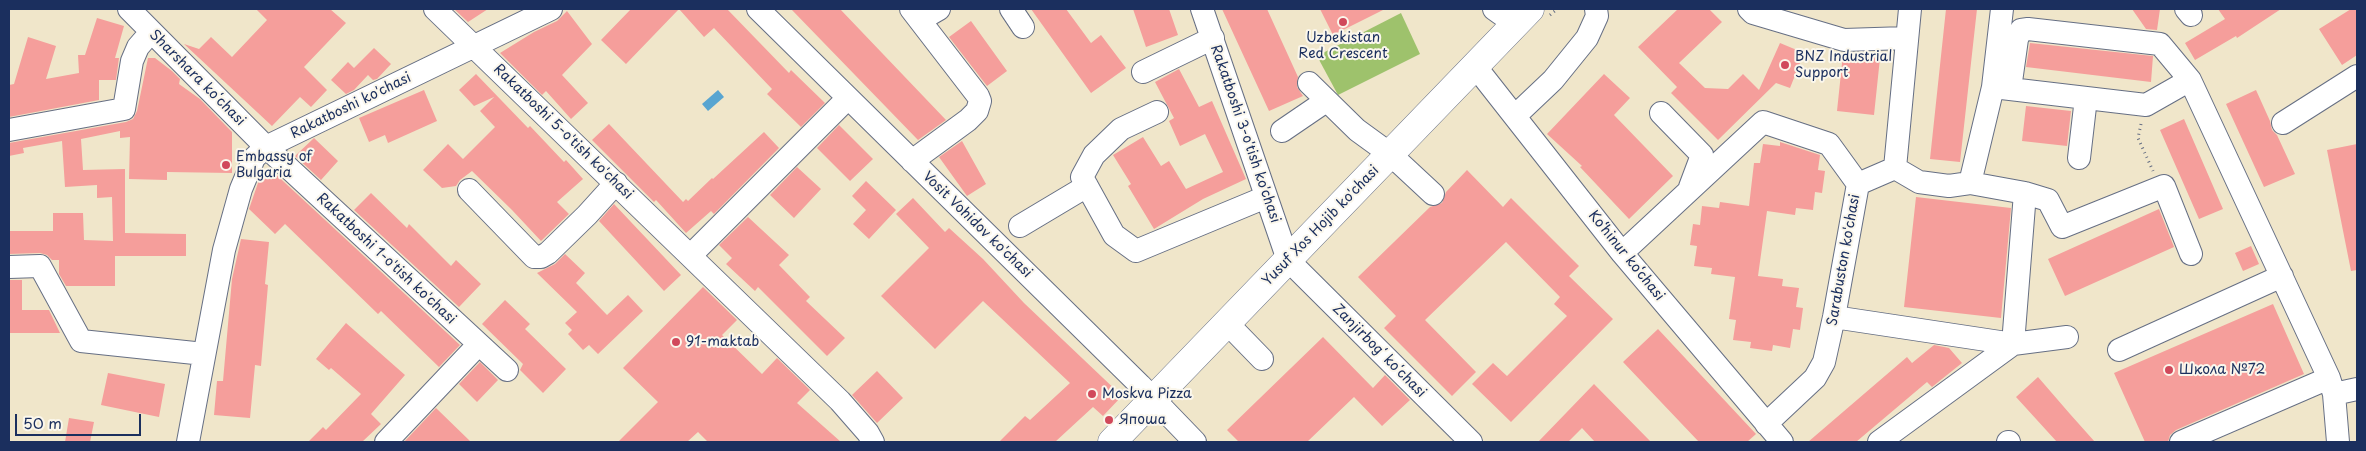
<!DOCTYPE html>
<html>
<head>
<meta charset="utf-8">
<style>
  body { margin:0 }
  #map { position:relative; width:2366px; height:451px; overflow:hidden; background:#f0e6ca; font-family:"Playpen Sans",sans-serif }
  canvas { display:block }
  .frame { position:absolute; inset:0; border:10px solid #1b2f5e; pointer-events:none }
  .scale { position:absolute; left:15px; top:414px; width:126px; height:22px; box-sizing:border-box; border:2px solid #1b2f5e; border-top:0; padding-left:6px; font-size:15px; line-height:18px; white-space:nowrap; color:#1b2f5e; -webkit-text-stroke:4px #fbf7ec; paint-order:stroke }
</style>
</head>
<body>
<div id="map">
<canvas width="2366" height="451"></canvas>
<div class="frame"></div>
<div class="scale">50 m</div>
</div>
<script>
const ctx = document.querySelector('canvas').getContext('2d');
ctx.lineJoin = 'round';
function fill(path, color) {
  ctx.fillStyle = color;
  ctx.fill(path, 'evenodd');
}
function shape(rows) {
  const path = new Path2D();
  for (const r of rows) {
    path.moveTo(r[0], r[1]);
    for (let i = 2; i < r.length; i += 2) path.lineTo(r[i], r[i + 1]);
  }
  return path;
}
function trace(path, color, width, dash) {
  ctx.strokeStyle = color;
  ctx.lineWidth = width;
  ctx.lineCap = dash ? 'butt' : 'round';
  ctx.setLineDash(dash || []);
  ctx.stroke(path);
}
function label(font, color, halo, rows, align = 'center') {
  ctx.font = font + ' "Playpen Sans",sans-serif';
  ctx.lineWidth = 4;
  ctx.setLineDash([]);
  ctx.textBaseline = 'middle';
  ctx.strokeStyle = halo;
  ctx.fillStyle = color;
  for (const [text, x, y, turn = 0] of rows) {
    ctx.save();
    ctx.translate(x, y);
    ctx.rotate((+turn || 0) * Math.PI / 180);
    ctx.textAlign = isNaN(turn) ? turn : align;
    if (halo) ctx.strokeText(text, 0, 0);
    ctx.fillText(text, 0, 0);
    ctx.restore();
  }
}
fill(shape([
  [1401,13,1420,54,1338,95,1317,56]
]), '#9ec26c');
fill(shape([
  [718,90,724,97,708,111,702,104]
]), '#58a5d1');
fill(shape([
  [256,9,330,9,346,23,304,67,327,90,311,107,300,97,272,126,184,44,199,49,211,37,232,57,267,20],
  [454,9,488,9,468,22],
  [631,9,679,9,626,64,601,40],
  [679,9,727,9,789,73,791,70,825,103,801,127,767,94,772,89,714,28,704,37],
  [791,9,840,9,946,120,918,140],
  [1031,9,1066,9,1091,43,1101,35,1126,68,1091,93],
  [1133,9,1169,9,1178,35,1146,47],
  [1222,9,1267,9,1298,77,1297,87,1303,96,1269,111],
  [1320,9,1385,9,1333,35],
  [1678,9,1709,9,1722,22,1679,63,1705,88,1728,89,1743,74,1759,90,1780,43,1804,53,1790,88,1776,83,1718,140,1671,93,1677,87,1638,47],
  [1946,9,1977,9,1960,162,1930,159],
  [2132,9,2160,9,2157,30,2146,29],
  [2218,9,2281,9,2237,38,2236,36,2195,60,2185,43,2225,19],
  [2351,9,2357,9,2357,55,2342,65,2319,29],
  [567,11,592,44,562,75,588,103,571,119,546,91,542,95,500,53,534,32,557,21],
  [97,18,124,26,115,58,119,58,116,80,99,80,99,100,9,117,9,85,14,84,28,37,56,46,46,79,79,73,78,55,85,55],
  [971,21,1007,71,987,86,949,37],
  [2030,43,2153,56,2151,82,2026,67],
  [374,48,391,64,377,79,373,80,368,75,354,90,346,94,331,80,348,62,354,68],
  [1843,54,1880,58,1874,115,1837,111],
  [148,58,155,58,172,71,180,79,179,84,200,99,232,132,232,173,167,172,167,180,129,179,130,137,120,138,120,131,81,139,83,170,125,169,125,233,186,234,186,256,115,256,115,286,66,286,59,274,59,260,52,260,47,255,40,253,9,254,9,231,53,231,53,213,83,213,84,240,113,241,112,197,97,198,97,185,65,187,62,141,23,148,24,153,9,156,9,143,126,122,133,119,137,111],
  [1179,69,1199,107,1212,101,1246,179,1203,199,1154,229,1128,186,1131,184,1113,155,1143,137,1161,166,1169,161,1186,189,1223,172,1205,134,1180,146,1169,121,1174,118,1155,82],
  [476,74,528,128,530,126,564,162,566,160,583,179,557,202,569,214,541,241,512,210,472,171,460,180,456,186,442,188,423,170,448,144,463,159,495,127,480,111,494,97,474,106,459,90],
  [1604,74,1630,98,1614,115,1673,176,1629,219,1580,167,1582,166,1547,134],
  [424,90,437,121,388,143,385,135,369,142,359,118],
  [2256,90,2270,121,2272,130,2277,135,2295,174,2264,187,2226,104],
  [2026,106,2071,111,2067,146,2022,141],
  [2184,119,2223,209,2199,219,2160,130],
  [609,124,683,202,686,199,688,201,712,178,713,179,764,132,779,148,714,214,711,211,686,233,656,200,654,202,592,140],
  [839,125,873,159,850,181,817,148],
  [314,138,338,161,321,180,295,156],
  [962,141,986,184,967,196,939,157],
  [1780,142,1820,155,1818,170,1825,171,1822,193,1815,192,1813,210,1796,208,1795,215,1767,211,1758,276,1783,279,1782,286,1799,288,1796,307,1803,308,1800,330,1793,329,1790,348,1773,345,1772,351,1750,348,1751,342,1733,340,1736,320,1729,319,1735,277,1711,274,1712,268,1694,266,1697,246,1690,245,1693,224,1700,225,1702,206,1719,208,1720,202,1749,206,1754,163,1760,163,1763,144,1780,146],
  [2357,144,2357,270,2351,271,2327,150],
  [797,167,821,189,794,218,770,195],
  [269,168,460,345,439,367,381,311,378,314,285,224,275,234,249,209,259,180],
  [1467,170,1503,207,1511,198,1579,266,1569,276,1613,319,1511,422,1472,384,1493,363,1507,376,1567,316,1554,304,1560,297,1506,242,1425,320,1476,372,1452,396,1384,328,1396,316,1358,277,1430,207,1442,203,1446,192],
  [866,181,896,210,869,239,853,224,866,210,852,196],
  [371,193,407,228,409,224,451,266,456,260,481,284,459,307,354,210],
  [1916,197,2011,208,2001,318,1904,307],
  [913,198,945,232,949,228,983,259,1024,303,1122,396,1103,416,1093,407,1055,442,999,442,1025,416,1030,420,1070,383,983,301,935,349,881,296,929,248,896,214],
  [614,204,681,275,664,291,599,221],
  [2159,209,2174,247,2065,296,2048,259],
  [748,217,789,255,779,265,810,297,806,301,845,338,827,356,758,287,755,291,726,264,732,258,719,245],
  [241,239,269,242,265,284,268,285,261,366,255,365,250,418,214,415,217,381,223,381,232,279],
  [2251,246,2259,264,2243,271,2235,253],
  [565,254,585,273,576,283,607,315,628,295,643,311,598,354,589,345,583,350,568,334,572,330,565,323,577,312,537,273,555,264],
  [9,280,22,280,22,310,49,310,60,333,9,333],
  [703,287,737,320,722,335,762,374,777,358,810,390,797,403,841,442,708,442,698,432,687,442,618,442,658,402,623,368],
  [505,300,530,324,525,329,566,369,543,393,520,370,523,364,482,324],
  [2273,304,2304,374,2176,430,2170,435,2168,442,2145,442,2114,373],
  [346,323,405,375,371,414,381,424,362,442,308,442,323,427,326,430,361,394,331,368,329,370,316,359],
  [1658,329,1756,434,1747,442,1699,442,1623,362],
  [1323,337,1373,388,1385,375,1410,400,1382,426,1354,397,1307,442,1239,442,1227,430],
  [1934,345,1949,348,1962,363,1932,387,1927,382,1856,442,1808,442,1907,357,1912,363],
  [480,362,498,380,477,402,459,384],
  [877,371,903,398,877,423,852,395],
  [108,373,165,384,159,417,101,405],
  [2038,377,2070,414,2095,442,2057,442,2016,397],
  [1594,384,1651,442,1595,442,1582,428,1568,442,1538,442],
  [436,408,471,442,404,442],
  [69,418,94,422,90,442,65,442]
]), '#f59e9b');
const minor = shape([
  [129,9,266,147,507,370],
  [435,9,840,401,868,433,873,442],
  [758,9,1140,385,1195,442],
  [911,9,978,96,980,101,977,111,968,120,912,161],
  [1011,9,1023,27],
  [1202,9,1288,260,1471,442],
  [1494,9,1515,24],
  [1749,9,1753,13,1844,40,1906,38],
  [2186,9,2191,15],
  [920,20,939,9],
  [1475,66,1622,253,1782,442],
  [1143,72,1213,38],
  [1309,83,1357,130,1390,154,1433,194],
  [1993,87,2146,105,2190,80],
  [2010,89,2017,39,2021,30,2028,29,2160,44,2190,80,2329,378,2334,394],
  [1157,112,1121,129,1094,155,1082,177,1114,235,1136,251,1266,197],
  [1661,113,1702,155,1690,187],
  [1515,116,1553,80,1587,38,1597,16,1596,9],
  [2283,123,2357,76],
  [9,130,124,109,132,61,138,47,151,32],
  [1282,131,1326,101],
  [2079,158,2086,98],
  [1895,168,1919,182,1949,186,1970,183,2025,193,2048,200,2062,227,2164,186,2191,254],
  [1895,168,1910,9],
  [1970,183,1993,87,2002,9],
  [469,190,534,257,541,257,548,253,587,215,616,183],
  [2025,193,2013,344,2067,337],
  [1020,226,1087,186],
  [1622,253,1763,122,1829,144,1858,184],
  [691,255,848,98],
  [9,267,40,266,81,341,204,354],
  [1834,317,2013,344,1879,442],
  [1227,323,1262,359],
  [2119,350,2282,276],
  [1766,424,1815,378,1824,362,1834,317,1858,184,1895,168],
  [188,442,224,250,241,189,254,158,266,147,551,9],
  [386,442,478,345],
  [2008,442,2009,442],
  [2181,442,2329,378],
  [2338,442,2334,394,2357,389]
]);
const major = shape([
  [1112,442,1530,9]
]);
trace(minor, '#666f84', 24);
trace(major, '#666f84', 29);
trace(shape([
  [1550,15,1557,9],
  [2141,124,2138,138,2153,171]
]), '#666f84', 3, [1, 4]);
trace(minor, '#fff', 22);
trace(major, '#fff', 28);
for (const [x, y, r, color] of [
  [1343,22,5,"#d1495b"],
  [1785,65,5,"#d1495b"],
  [226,165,5,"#d1495b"],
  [676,342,5,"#d1495b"],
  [2169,370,5,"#d1495b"],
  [1092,394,5,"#d1495b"],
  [1109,420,5,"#d1495b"]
]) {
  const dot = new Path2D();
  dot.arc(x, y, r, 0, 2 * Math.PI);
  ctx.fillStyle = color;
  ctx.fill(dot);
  trace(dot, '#fbf7ec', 2);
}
label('14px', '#1b2f5e', '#fbf7ec', [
  ["Uzbekistan",1343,38,"center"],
  ["Red Crescent",1343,54,"center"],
  ["BNZ Industrial",1795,57],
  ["Support",1795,73],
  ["Embassy of",236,157],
  ["Bulgaria",236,173],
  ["91-maktab",686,342],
  ["Школа №72",2179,370],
  ["Moskva Pizza",1102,394],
  ["Япоша",1119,420]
], 'left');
label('14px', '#1b2f5e', '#fbf7ec', [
  ["Sharshara koʻchasi",197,78,45],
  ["Rakatboshi ko'chasi",351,106,-26],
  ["Rakatboshi 5-o'tish ko'chasi",563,132,44],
  ["Rakatboshi 3-o'tish ko'chasi",1245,134,71],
  ["Vosit Vohidov ko'chasi",977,225,44],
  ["Yusuf Xos Hojib ko'chasi",1321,226,-46],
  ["Ko‘hinur ko‘chasi",1626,256,51],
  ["Rakatboshi 1-o'tish ko'chasi",386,259,43],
  ["Sarabuston ko'chasi",1844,260,-80],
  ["Zanjirbogʻ koʻchasi",1379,351,45]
]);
</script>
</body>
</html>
